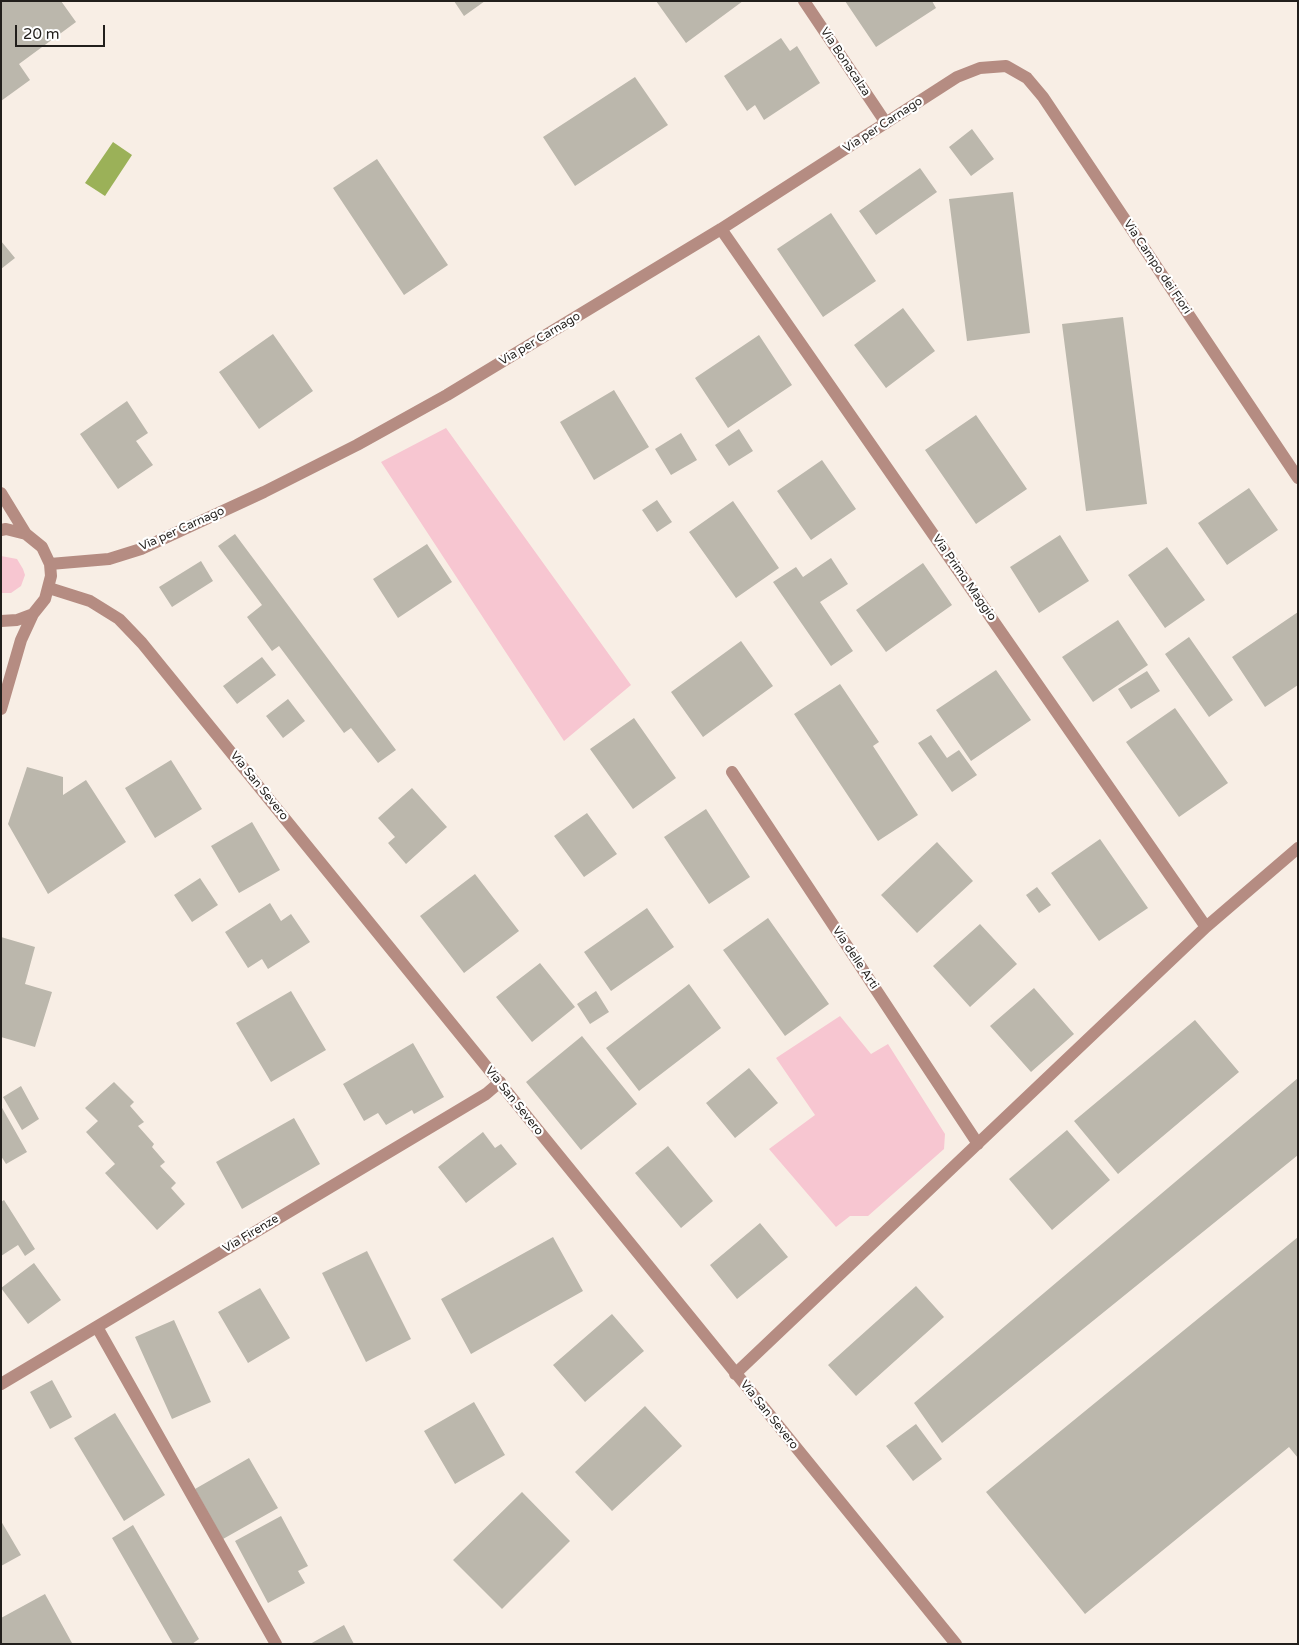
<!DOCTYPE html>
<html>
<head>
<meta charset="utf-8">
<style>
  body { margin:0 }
  #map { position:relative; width:1299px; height:1645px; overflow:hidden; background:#f8eee5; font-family:"Varela Round",sans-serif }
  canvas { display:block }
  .frame { position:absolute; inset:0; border:2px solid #221f1c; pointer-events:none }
  .scale { position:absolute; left:15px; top:25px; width:90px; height:22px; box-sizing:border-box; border:2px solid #221f1c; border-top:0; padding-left:6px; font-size:15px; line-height:18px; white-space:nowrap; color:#221f1c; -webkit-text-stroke:4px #fff; paint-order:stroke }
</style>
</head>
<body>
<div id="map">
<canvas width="1299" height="1645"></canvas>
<div class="frame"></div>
<div class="scale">20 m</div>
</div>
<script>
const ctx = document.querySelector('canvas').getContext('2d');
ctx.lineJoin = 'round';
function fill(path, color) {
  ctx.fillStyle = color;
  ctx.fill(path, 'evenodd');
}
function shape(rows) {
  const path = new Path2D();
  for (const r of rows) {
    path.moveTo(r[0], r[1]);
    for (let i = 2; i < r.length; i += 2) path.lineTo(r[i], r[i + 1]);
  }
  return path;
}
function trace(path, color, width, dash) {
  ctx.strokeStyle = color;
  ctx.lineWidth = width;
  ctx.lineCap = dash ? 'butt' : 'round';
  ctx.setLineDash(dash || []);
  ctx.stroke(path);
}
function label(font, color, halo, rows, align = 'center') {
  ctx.font = font + ' "Varela Round",sans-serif';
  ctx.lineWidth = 4.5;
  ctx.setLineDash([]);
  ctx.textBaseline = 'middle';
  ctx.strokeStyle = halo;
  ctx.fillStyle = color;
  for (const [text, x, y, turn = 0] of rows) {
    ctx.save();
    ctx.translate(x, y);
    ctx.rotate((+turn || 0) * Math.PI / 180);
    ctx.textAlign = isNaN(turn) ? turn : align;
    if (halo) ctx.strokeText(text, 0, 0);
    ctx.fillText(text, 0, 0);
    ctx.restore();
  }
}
fill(shape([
  [446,428,631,685,564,741,381,462],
  [1,556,17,559,23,569,25,575,21,586,11,593,1,593],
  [840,1016,871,1054,888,1044,945,1134,944,1149,868,1216,850,1216,836,1227,769,1149,815,1115,776,1058]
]), '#f7c6d1');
fill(shape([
  [113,142,132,155,105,196,85,183]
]), '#9bb158');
fill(shape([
  [1,1,61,1,76,22,19,64,30,80,1,101],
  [454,1,485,1,464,16],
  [656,1,743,1,686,43],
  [845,1,932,1,936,8,876,47],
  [781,38,790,51,797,46,820,83,764,120,755,105,747,111,724,76],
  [635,77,668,125,575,186,543,137],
  [972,129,994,159,971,176,949,147],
  [377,159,448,265,404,295,333,188],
  [920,168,937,192,876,235,859,211],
  [1013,192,1030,333,967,341,949,199],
  [831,213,876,281,823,317,777,249],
  [1,241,15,258,1,269],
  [903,308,935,351,886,388,854,345],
  [1123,317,1147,504,1086,511,1062,324],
  [273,334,313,391,259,429,219,372],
  [759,335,792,385,728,428,695,378],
  [614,390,649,447,594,480,560,422],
  [127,401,148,433,136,441,153,465,118,489,80,434],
  [976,415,1027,489,976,524,925,450],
  [739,429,753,451,729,466,715,445],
  [681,433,697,460,671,475,655,449],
  [822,460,856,509,811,540,777,491],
  [1249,488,1278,530,1227,565,1198,523],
  [657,500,672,522,657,532,642,510],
  [733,501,779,568,736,598,689,532],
  [235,534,396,750,378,763,351,728,344,733,279,646,272,651,247,617,262,605,218,546],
  [1060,535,1089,581,1039,613,1010,567],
  [427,544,452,582,398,618,373,579],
  [1167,547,1205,600,1165,628,1128,575],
  [831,558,848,584,820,602,853,651,831,666,773,582,796,567,803,577],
  [201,561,213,581,172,607,159,587],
  [923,563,952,605,886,652,856,610],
  [1298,612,1298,685,1265,707,1232,657],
  [1118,620,1148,665,1093,702,1062,657],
  [1189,637,1233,700,1209,717,1165,654],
  [741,641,773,686,703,737,671,692],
  [262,657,276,675,237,704,223,686],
  [996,670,1031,720,971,761,936,710],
  [1147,671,1160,691,1131,709,1118,689],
  [840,684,879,742,873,746,918,815,878,841,794,714],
  [288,699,305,721,283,738,266,716],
  [1175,708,1228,783,1179,817,1126,742],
  [634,718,676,778,633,809,590,749],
  [931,735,947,758,959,750,977,775,952,792,918,743],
  [171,760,202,809,155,838,125,788],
  [27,767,63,777,63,795,86,780,126,842,48,894,8,824],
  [412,788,447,827,406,864,388,843,395,837,378,818],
  [706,809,750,877,709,904,664,837],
  [587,813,617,854,584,877,554,836],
  [252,822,280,870,239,893,211,846],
  [1100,839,1148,908,1099,941,1051,873],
  [937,842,973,881,917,933,881,895],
  [475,874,519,931,464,973,420,916],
  [200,878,218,905,192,922,174,895],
  [1037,887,1051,905,1039,913,1026,895],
  [270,903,281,921,291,914,310,942,268,969,262,959,248,968,225,932],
  [647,908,674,947,611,991,584,952],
  [768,918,829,1004,785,1036,723,950],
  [980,924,1017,964,970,1007,933,966],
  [1,937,35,947,25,984,52,992,35,1047,1,1037],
  [540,963,575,1007,532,1042,496,997],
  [689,984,721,1028,639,1091,606,1048],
  [1034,988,1074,1034,1031,1072,990,1026],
  [291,991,326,1050,271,1082,236,1023],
  [596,991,609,1012,590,1024,577,1004],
  [1195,1020,1239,1072,1118,1174,1074,1121],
  [582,1036,637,1104,581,1150,526,1082],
  [413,1043,444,1097,414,1114,412,1110,386,1125,378,1113,364,1121,343,1084],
  [749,1068,778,1103,735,1138,706,1103],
  [1298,1078,1298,1155,942,1443,914,1403],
  [114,1082,134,1102,130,1106,144,1122,138,1126,154,1144,152,1147,165,1162,160,1166,176,1183,171,1188,185,1204,157,1230,105,1173,115,1164,86,1132,98,1121,85,1108],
  [21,1086,39,1119,22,1130,3,1097],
  [1,1106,27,1152,6,1164,1,1156],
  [294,1118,320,1164,242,1209,216,1162],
  [1067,1130,1110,1180,1052,1230,1009,1179],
  [483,1132,495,1148,501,1144,517,1164,466,1203,438,1167],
  [668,1146,713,1201,681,1228,635,1173],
  [4,1200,35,1249,25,1256,18,1245,1,1256,1,1202],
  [760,1223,788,1257,737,1299,710,1265],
  [553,1237,583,1291,471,1354,441,1299],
  [1298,1237,1298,1458,1289,1447,1085,1614,986,1492],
  [367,1251,411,1339,366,1362,322,1273],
  [34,1263,61,1300,28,1324,1,1288],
  [916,1286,944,1317,856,1396,828,1365],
  [260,1288,290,1338,248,1363,218,1312],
  [612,1314,644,1351,585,1402,553,1365],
  [174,1320,211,1402,172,1419,135,1337],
  [52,1380,72,1417,50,1429,30,1392],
  [474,1402,505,1455,455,1484,424,1431],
  [645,1406,682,1446,612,1511,575,1472],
  [115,1413,165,1495,124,1521,74,1438],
  [916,1424,942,1459,913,1481,886,1446],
  [249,1458,278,1508,223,1539,195,1489],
  [522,1492,570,1541,502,1609,453,1560],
  [281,1516,308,1566,298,1571,305,1583,268,1603,235,1541],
  [1,1521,21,1555,1,1566],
  [133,1525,199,1639,192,1644,173,1644,112,1538],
  [45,1594,72,1643,1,1644,1,1618],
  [344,1625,354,1644,310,1644]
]), '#bbb7ac');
trace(shape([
  [804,1,886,123],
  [721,229,1206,927],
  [1,493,26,534],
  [1,530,6,529,26,534,42,547,50,564,51,576,45,599,33,614,17,620,1,621],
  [50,564,109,559,141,549,264,492,357,445,447,395,721,229,957,77,980,68,1006,66,1027,78,1043,97,1298,478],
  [49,588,90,601,119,619,142,643,956,1644],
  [1,709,21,640,33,614],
  [732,772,978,1144],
  [97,1327,276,1644],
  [735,1374,1206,927,1298,848],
  [1,1384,486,1094,500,1082]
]), '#b58c82', 12);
label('12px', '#221f1c', '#fff', [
  ["Via Bonacalza",845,62,56],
  ["Via per Carnago",883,125,-33],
  ["Via Campo dei Fiori",1157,267,56],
  ["Via per Carnago",540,339,-31],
  ["Via per Carnago",182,529,-24],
  ["Via Primo Maggio",964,578,55],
  ["Via San Severo",259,786,51],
  ["Via delle Arti",855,958,56],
  ["Via San Severo",514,1101,51],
  ["Via Firenze",251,1234,-31],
  ["Via San Severo",769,1415,51]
]);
</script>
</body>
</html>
